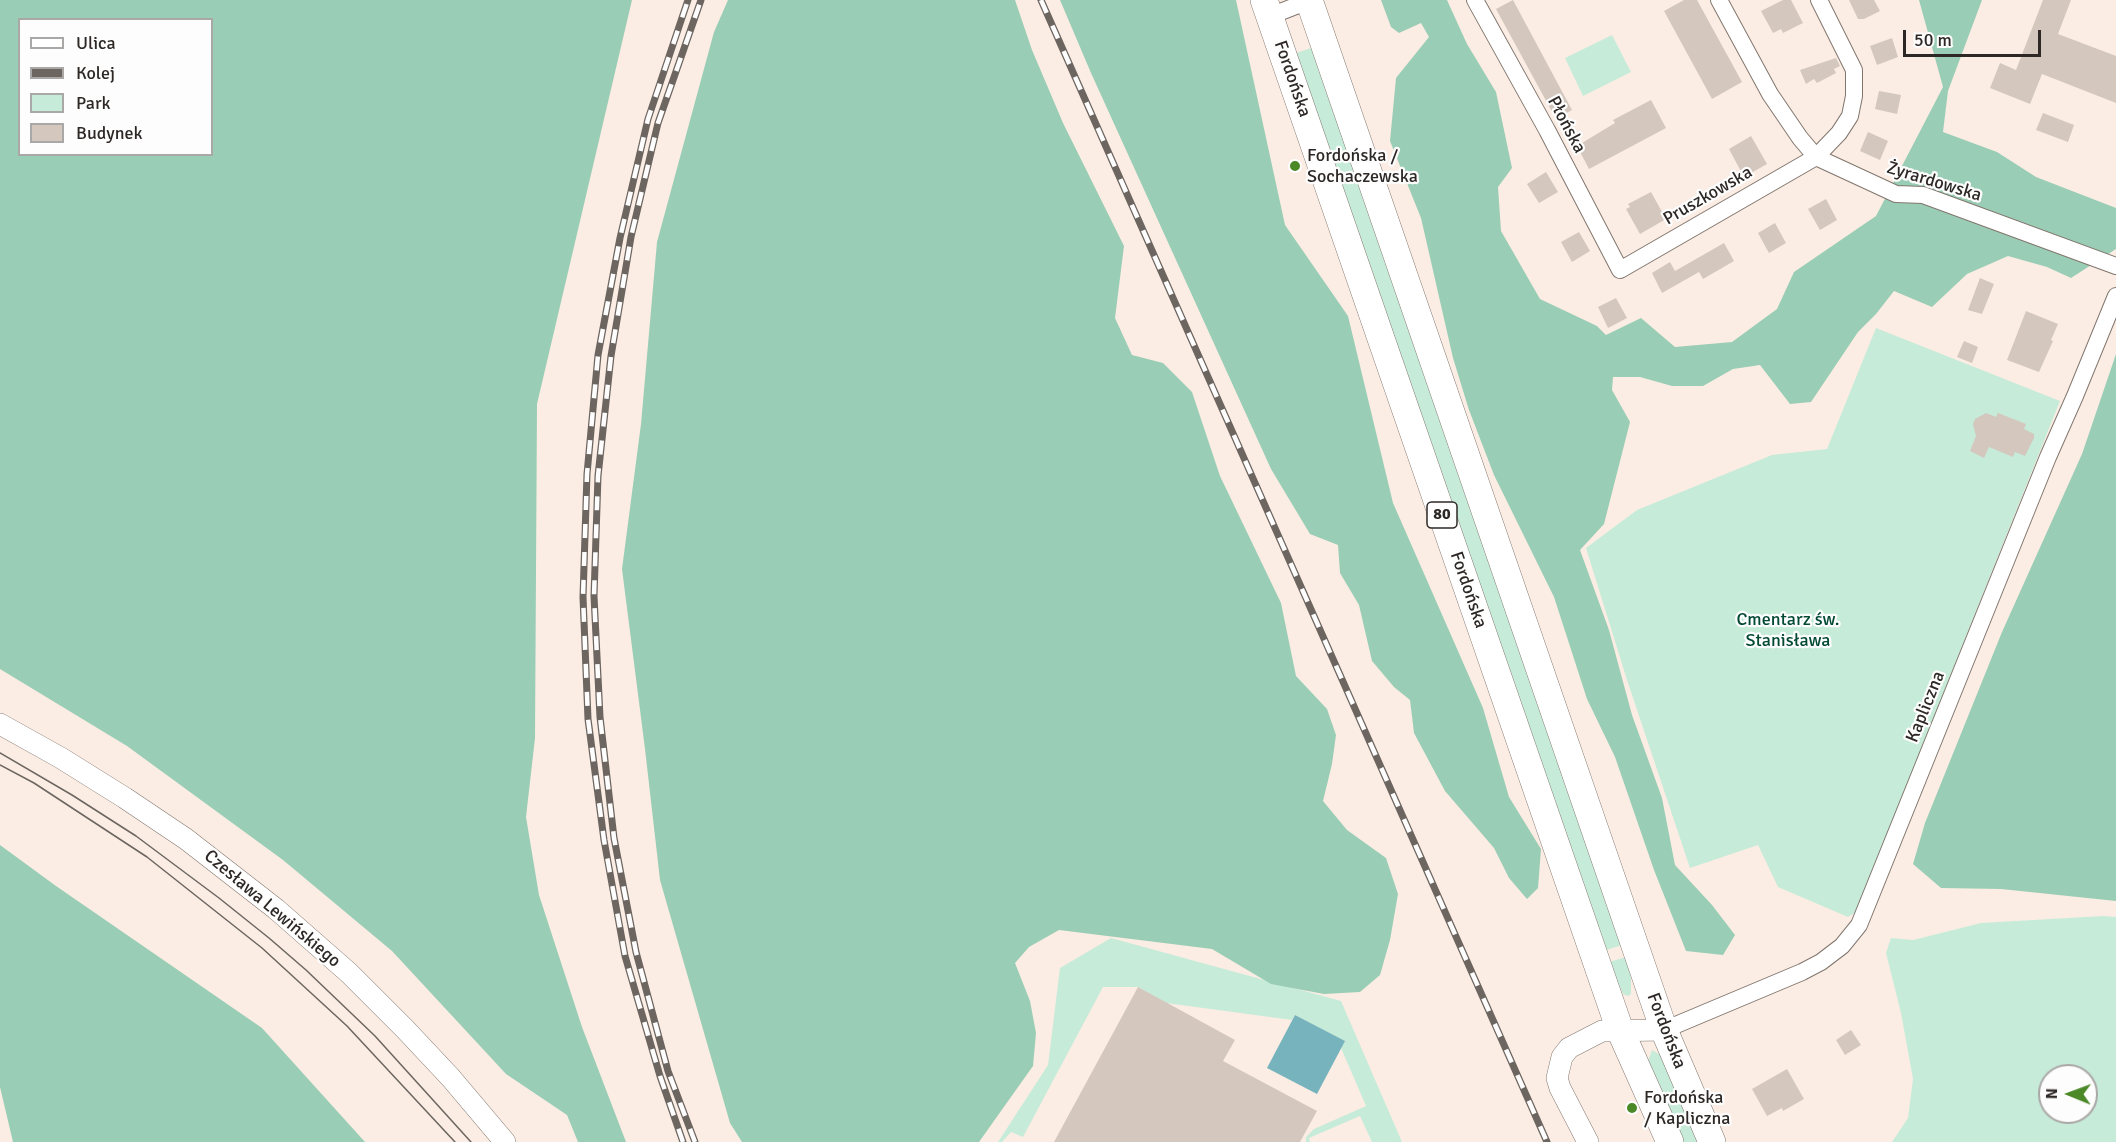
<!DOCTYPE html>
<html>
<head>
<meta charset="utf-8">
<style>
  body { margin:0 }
  #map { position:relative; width:2116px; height:1142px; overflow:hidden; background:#fbede4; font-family:Signika,sans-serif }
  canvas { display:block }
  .legend { position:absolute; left:18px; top:18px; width:195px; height:138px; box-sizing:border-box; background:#fdfdfd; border:2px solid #aaa8a7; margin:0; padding:8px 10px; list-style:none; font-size:18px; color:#2d2825 }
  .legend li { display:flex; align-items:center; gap:12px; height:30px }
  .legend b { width:30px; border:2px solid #aaa8a7 }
  .north { position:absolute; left:2038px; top:1064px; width:60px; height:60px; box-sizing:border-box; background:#fdfdfd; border:2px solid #aaa8a7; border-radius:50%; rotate:271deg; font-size:16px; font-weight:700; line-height:24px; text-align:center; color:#2d2825 }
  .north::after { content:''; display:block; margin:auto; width:21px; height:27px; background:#4a8828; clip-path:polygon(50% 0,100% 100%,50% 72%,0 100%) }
  .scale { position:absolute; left:1903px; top:30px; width:138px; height:27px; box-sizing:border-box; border:3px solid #2d2825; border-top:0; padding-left:8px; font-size:18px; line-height:21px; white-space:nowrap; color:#2d2825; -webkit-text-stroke:4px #fdfdfd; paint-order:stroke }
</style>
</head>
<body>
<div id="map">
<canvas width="2116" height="1142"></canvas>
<ul class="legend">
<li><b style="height:8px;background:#fff"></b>Ulica</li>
<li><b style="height:8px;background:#6c6560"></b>Kolej</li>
<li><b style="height:16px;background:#c7ebd9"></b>Park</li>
<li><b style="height:16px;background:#d3c7be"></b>Budynek</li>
</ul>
<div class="north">N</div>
<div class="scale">50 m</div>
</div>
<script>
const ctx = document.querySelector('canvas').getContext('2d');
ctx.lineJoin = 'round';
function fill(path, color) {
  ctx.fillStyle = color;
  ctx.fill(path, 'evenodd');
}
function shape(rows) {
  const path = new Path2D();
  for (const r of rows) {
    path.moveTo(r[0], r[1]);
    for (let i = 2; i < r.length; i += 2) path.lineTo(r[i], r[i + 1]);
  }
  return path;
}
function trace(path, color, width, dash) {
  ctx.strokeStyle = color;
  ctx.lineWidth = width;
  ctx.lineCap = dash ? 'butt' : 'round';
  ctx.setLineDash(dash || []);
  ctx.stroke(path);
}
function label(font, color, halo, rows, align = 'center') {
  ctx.font = font + ' Signika,sans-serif';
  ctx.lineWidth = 4.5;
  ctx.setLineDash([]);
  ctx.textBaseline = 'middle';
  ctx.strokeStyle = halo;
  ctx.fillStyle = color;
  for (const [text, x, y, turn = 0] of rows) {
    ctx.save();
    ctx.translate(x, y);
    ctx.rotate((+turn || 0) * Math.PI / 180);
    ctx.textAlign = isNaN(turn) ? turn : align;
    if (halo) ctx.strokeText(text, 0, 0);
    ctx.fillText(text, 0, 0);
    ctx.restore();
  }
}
fill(shape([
  [1612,35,1631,72,1583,96,1565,58],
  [1314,47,1622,945,1603,951,1296,53],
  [1876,328,2060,401,1856,912,1848,917,1778,887,1758,845,1690,868,1627,680,1586,548,1637,510,1772,455,1827,449],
  [2103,916,2116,917,2116,1142,1892,1142,1908,1118,1913,1079,1901,1013,1886,953,1891,938,1913,940,1981,923],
  [2050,1076,2086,1076,2086,1112,2050,1112],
  [1111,938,1341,1001,1402,1142,1372,1142,1360,1116,1309,1138,1310,1142,1306,1142,1306,1137,1314,1129,1366,1106,1341,1048,1344,1041,1295,1015,1292,1020,1166,1003,1138,987,1103,987,1023,1137,1011,1132,1002,1142,998,1142,1048,1065,1060,968],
  [1626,957,1631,979,1631,994,1628,996,1623,994,1609,962],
  [1652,1050,1659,1054,1666,1062,1700,1142,1679,1142,1648,1061]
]), '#c7ebd9');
fill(shape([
  [0,0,632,0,537,404,535,738,526,817,539,895,582,1027,626,1142,578,1142,567,1115,506,1074,392,951,283,860,127,746,0,669],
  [20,20,212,20,212,154,20,154],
  [728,0,1015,0,1032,50,1063,123,1124,246,1115,318,1132,355,1163,363,1192,392,1220,476,1281,603,1296,676,1327,709,1336,735,1332,764,1323,801,1347,830,1386,858,1398,894,1390,940,1380,975,1360,992,1324,994,1271,984,1212,949,1059,930,1029,947,1015,963,1030,1001,1036,1033,1033,1066,979,1142,742,1142,730,1123,660,880,645,749,622,569,641,424,657,242,714,32],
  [1060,0,1236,0,1285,225,1348,316,1393,503,1483,708,1509,797,1541,849,1538,888,1527,899,1509,878,1494,848,1445,791,1414,733,1410,700,1394,687,1372,661,1359,605,1340,573,1338,545,1310,534,1271,469,1091,73],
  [1381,0,1447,0,1467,44,1496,92,1512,168,1498,187,1501,231,1540,299,1597,326,1606,335,1641,318,1675,347,1732,342,1777,309,1794,272,1876,216,1943,87,1919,0,1982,0,1948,91,1943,132,1997,152,2036,177,2116,208,2116,249,2071,278,2047,267,2008,256,1967,274,1932,307,1894,291,1876,314,1858,332,1811,402,1790,404,1760,365,1733,369,1703,386,1672,386,1640,377,1613,377,1612,390,1630,422,1604,524,1580,550,1609,630,1632,715,1662,798,1675,865,1712,905,1735,935,1723,955,1686,951,1654,870,1615,757,1587,699,1554,597,1494,475,1469,410,1453,358,1421,218,1390,141,1396,78,1429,37,1421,23,1399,33,1391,27],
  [2116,354,2116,901,2001,889,1941,888,1913,864,1925,823,2002,632,2082,454],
  [0,845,56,886,262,1028,365,1142,13,1142,0,1087]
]), '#9acdb5');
fill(shape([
  [1295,1015,1345,1041,1317,1094,1267,1068]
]), '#77b3bd');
fill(shape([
  [1513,0,1572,110,1556,119,1496,9],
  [1684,0,1697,0,1742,82,1712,99,1664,11],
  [1783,0,1791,0,1803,23,1783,33,1781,29,1773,33,1761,11],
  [1849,0,1874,0,1880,11,1864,19,1858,19],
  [2043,0,2071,0,2058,34,2116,56,2116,103,2042,74,2030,104,1990,88,2000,63,2016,70],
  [1892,38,1898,57,1877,65,1870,46],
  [1836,58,1840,66,1834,69,1836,73,1817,83,1814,79,1806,84,1800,70],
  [1879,91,1901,95,1897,114,1875,109],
  [1651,100,1666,128,1589,169,1577,146,1615,123,1613,120],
  [2043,113,2074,125,2068,142,2036,130],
  [1868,132,1888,141,1880,160,1860,151],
  [1751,136,1767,164,1744,177,1729,149],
  [1546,172,1558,192,1539,203,1527,184],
  [1651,192,1666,219,1640,234,1626,209,1630,207,1628,204],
  [1826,199,1837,220,1820,230,1808,209],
  [1775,223,1786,243,1769,253,1758,233],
  [1579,232,1590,251,1572,262,1561,242],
  [1724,243,1734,261,1703,279,1699,272,1662,293,1652,273,1670,262,1675,271],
  [1980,278,1994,284,1982,314,1968,310],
  [1616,298,1627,318,1608,328,1598,307],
  [2026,311,2058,324,2051,340,2053,341,2039,372,2007,360],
  [1964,341,1978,347,1972,363,1957,357],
  [1986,413,1996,417,1998,413,2026,424,2024,429,2034,434,2034,438,2025,456,2015,452,2013,457,1989,447,1984,458,1970,451,1976,436,1973,424,1975,419],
  [1138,987,1235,1040,1223,1061,1317,1111,1300,1142,1054,1142],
  [1851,1030,1861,1045,1845,1055,1836,1040],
  [1787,1069,1804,1099,1783,1111,1782,1108,1767,1116,1752,1089]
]), '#d3c7be');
const minor = shape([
  [1475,0,1547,130,1620,270,1816,157,1839,133,1850,116,1854,96,1854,70,1819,0],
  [1719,0,1770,94,1800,138,1816,157,1896,194,1923,195,2116,266],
  [1270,16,1311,0],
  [1664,1030,1802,972,1821,962,1842,946,1859,925,2048,457,2075,396,2116,296]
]);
const tertiary = shape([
  [0,724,61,758,125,798,186,839,276,909,349,973,405,1029,451,1078,505,1142],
  [1588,1142,1560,1088,1557,1078,1562,1057,1569,1048,1602,1031,1664,1030]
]);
const primary = shape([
  [1264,0,1620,1030,1670,1142],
  [1309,0,1664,1030,1712,1142]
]);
trace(minor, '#81766e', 18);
trace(tertiary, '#81766e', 22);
trace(primary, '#81766e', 28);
trace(minor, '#fff', 16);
trace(tertiary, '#fff', 21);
trace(primary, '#fff', 27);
trace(shape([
  [0,753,72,795,136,836,219,898,269,938,306,970,375,1036,471,1142],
  [0,765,34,783,147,857,262,948,347,1026,455,1142]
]), '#6c6560', 1.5);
const rail = shape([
  [1041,0,1547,1142],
  [683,1142,660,1076,625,956,604,840,588,719,583,597,587,474,598,355,620,238,648,119,688,0],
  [695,1142,668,1071,636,952,614,838,600,717,594,596,598,476,611,356,631,237,658,123,701,0]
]);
trace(rail, '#6c6560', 7);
trace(rail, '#fdfdfd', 4.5, [14]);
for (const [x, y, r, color] of [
  [1295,166,6,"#4a8828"],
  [1632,1108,6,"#4a8828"]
]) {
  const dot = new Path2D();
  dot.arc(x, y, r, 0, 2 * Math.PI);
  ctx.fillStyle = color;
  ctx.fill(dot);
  trace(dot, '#fdfdfd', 2);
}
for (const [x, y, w] of [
  [1442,515,30]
]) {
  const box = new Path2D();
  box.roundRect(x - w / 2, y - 13, w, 26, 4.5);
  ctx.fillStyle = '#fdfdfd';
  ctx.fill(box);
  trace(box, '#2d2825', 1.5);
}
label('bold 16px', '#2d2825', null, [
  ["80",1442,515]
]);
label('18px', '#2d2825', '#fdfdfd', [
  ["Fordońska",1292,79,71],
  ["Płońska",1566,125,62],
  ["Żyrardowska",1934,182,17],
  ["Pruszkowska",1708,196,-30],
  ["Fordońska",1468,590,71],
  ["Kapliczna",1926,707,-68],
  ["Czesława Lewińskiego",272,909,40],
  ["Fordońska",1666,1031,69]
]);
label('18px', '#2d2825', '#fdfdfd', [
  ["Fordońska /",1307,156],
  ["Sochaczewska",1307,177],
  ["Fordońska",1644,1098],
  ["/ Kapliczna",1644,1119]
], 'left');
label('18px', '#024933', '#fdfdfd', [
  ["Cmentarz św.",1788,620],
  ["Stanisława",1788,641]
]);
</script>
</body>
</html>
